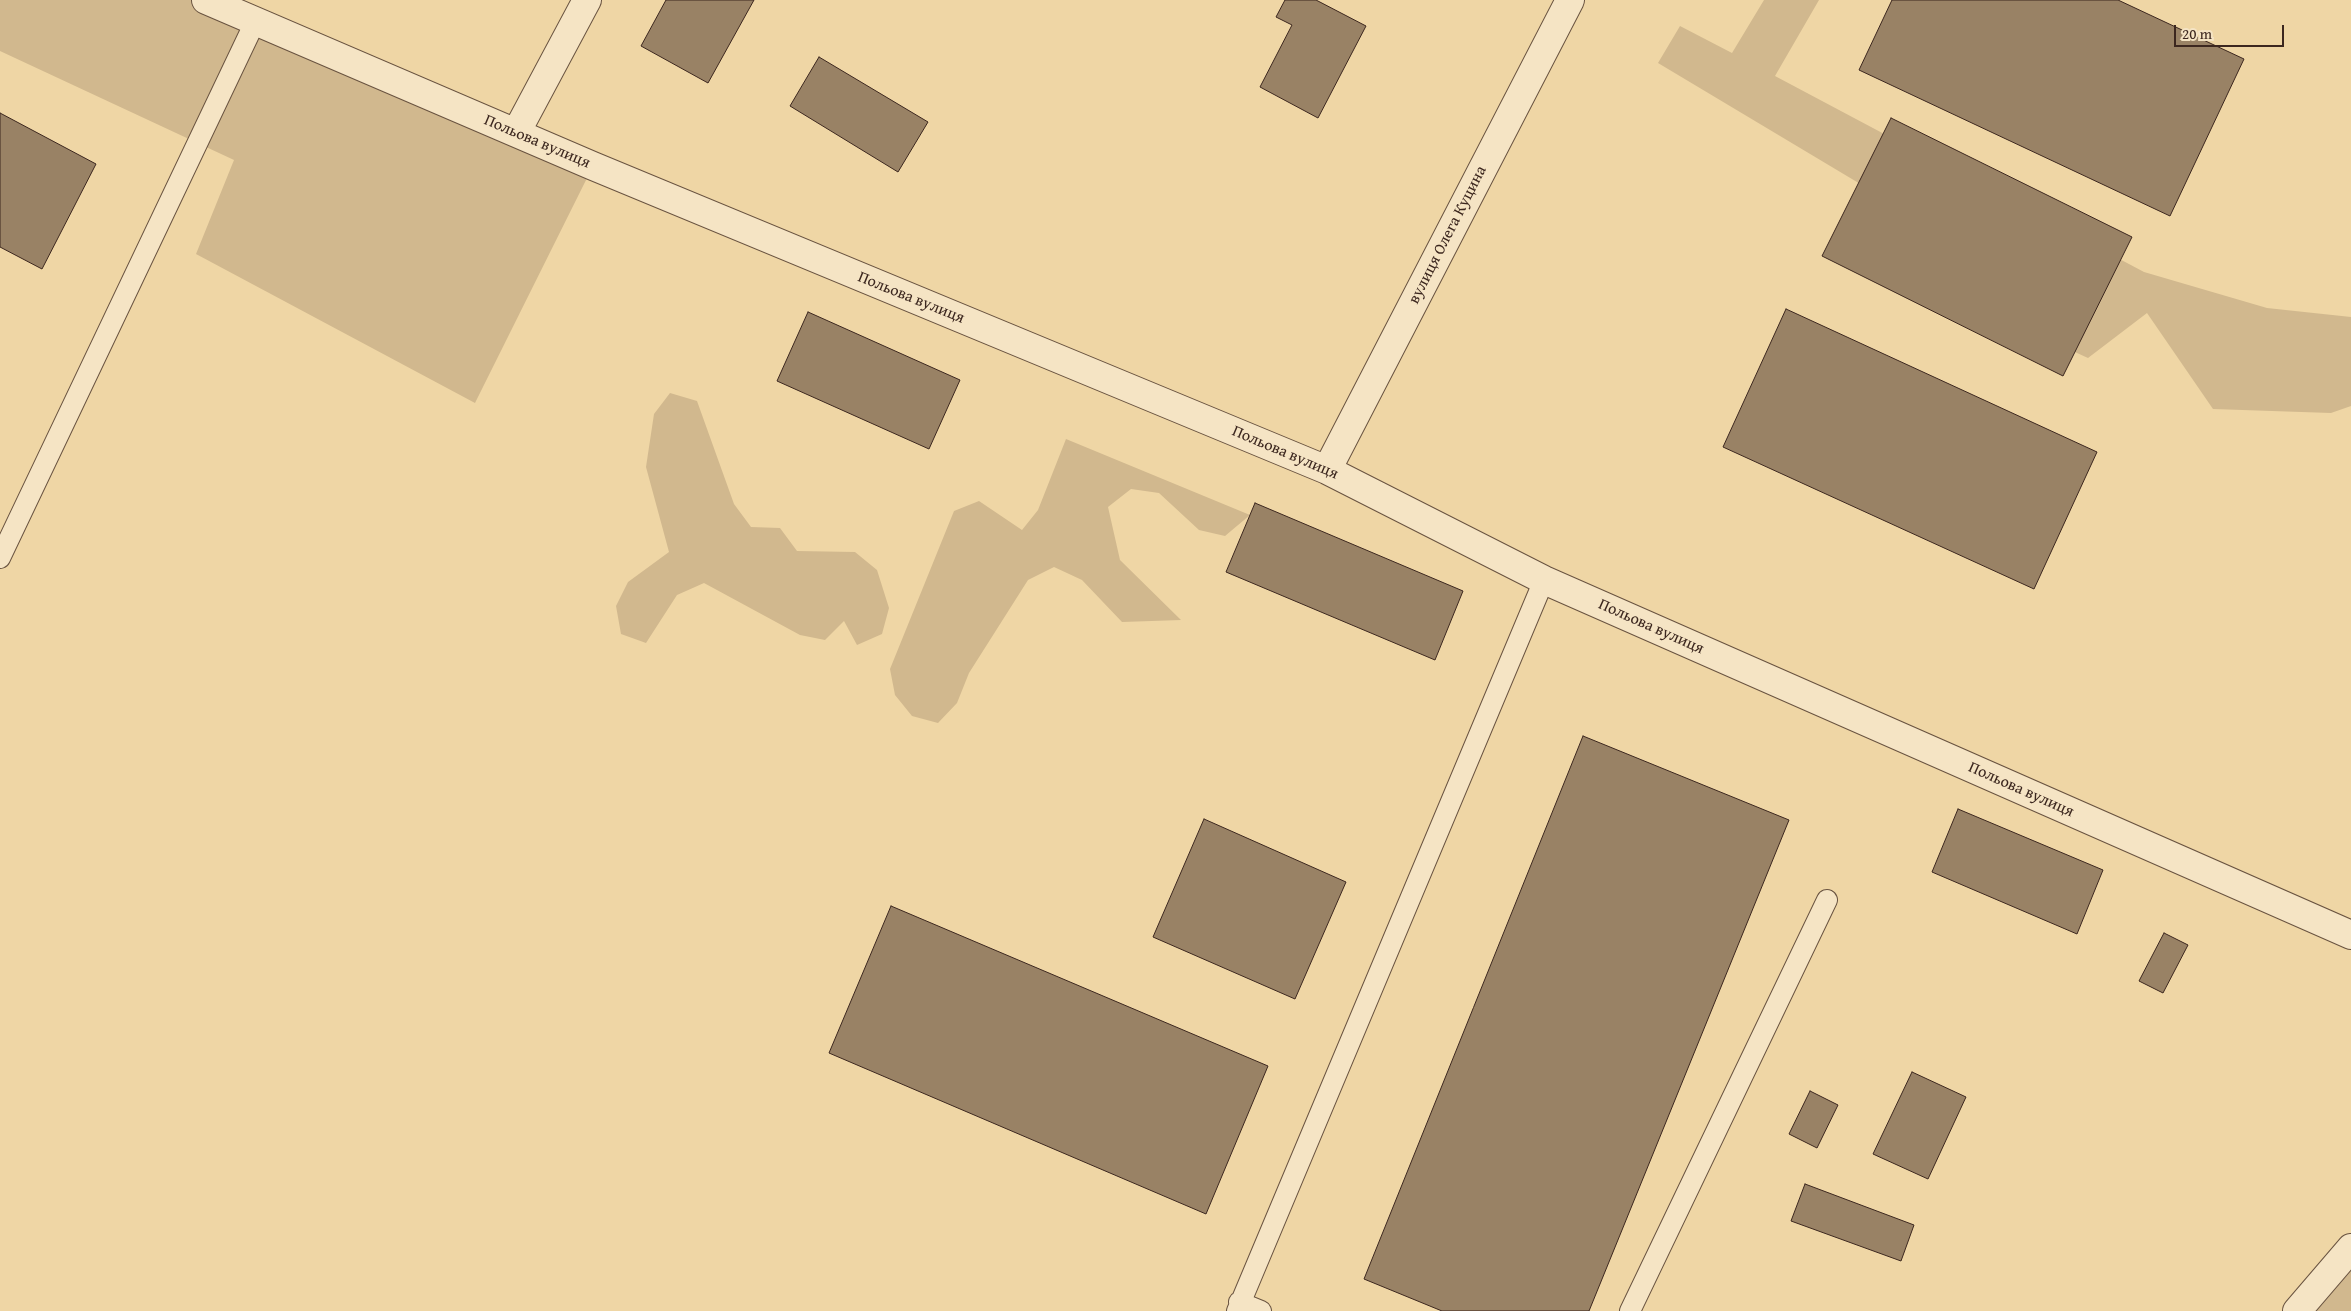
<!DOCTYPE html>
<html>
<head>
<meta charset="utf-8">
<style>
  body { margin:0 }
  #map { position:relative; width:2351px; height:1311px; overflow:hidden; background:#efd6a5; font-family:"Gentium Book Plus",serif }
  canvas { display:block }
  .scale { position:absolute; left:2174px; top:25px; width:110px; height:22px; box-sizing:border-box; border:2px solid #3c271f; border-top:0; padding-left:6px; font-size:15px; line-height:18px; white-space:nowrap; color:#3c271f; -webkit-text-stroke:4px #f5e4c4; paint-order:stroke }
</style>
</head>
<body>
<div id="map">
<canvas width="2351" height="1311"></canvas>
<div class="scale">20 m</div>
</div>
<script>
const ctx = document.querySelector('canvas').getContext('2d');
ctx.lineJoin = 'round';
function fill(path, color) {
  ctx.fillStyle = color;
  ctx.fill(path, 'evenodd');
}
function shape(rows) {
  const path = new Path2D();
  for (const r of rows) {
    path.moveTo(r[0], r[1]);
    for (let i = 2; i < r.length; i += 2) path.lineTo(r[i], r[i + 1]);
  }
  return path;
}
function trace(path, color, width, dash) {
  ctx.strokeStyle = color;
  ctx.lineWidth = width;
  ctx.lineCap = dash ? 'butt' : 'round';
  ctx.setLineDash(dash || []);
  ctx.stroke(path);
}
function label(font, color, halo, rows, align = 'center') {
  ctx.font = font + ' "Gentium Book Plus",serif';
  ctx.lineWidth = 4;
  ctx.setLineDash([]);
  ctx.textBaseline = 'middle';
  ctx.strokeStyle = halo;
  ctx.fillStyle = color;
  for (const [text, x, y, turn = 0] of rows) {
    ctx.save();
    ctx.translate(x, y);
    ctx.rotate((+turn || 0) * Math.PI / 180);
    ctx.textAlign = isNaN(turn) ? turn : align;
    if (halo) ctx.strokeText(text, 0, 0);
    ctx.fillText(text, 0, 0);
    ctx.restore();
  }
}
fill(shape([
  [0,0,206,0,593,166,475,403,196,254,234,160,0,51],
  [1764,0,1819,0,1775,76,2144,272,2267,308,2351,317,2351,406,2331,413,2213,409,2147,313,2088,358,1952,296,1872,191,1658,63,1680,26,1732,53],
  [670,393,697,401,734,504,751,527,780,528,797,551,855,552,877,570,889,608,882,634,857,645,844,621,825,640,800,635,704,583,677,595,646,643,621,634,616,606,628,582,669,552,646,467,654,414],
  [1066,439,1250,515,1225,536,1199,530,1159,493,1131,489,1108,507,1120,560,1181,620,1122,622,1082,580,1054,567,1028,580,969,673,957,703,938,723,912,716,895,695,890,669,954,511,979,501,1022,530,1038,510],
  [2351,1248,2351,1311,2297,1311]
]), '#d1b88e');
const building = shape([
  [666,0,754,0,708,83,641,46,666,0],
  [1285,0,1316,0,1366,26,1318,118,1260,87,1292,25,1276,17,1285,0],
  [1892,0,2118,0,2244,59,2170,216,1859,70,1892,0],
  [819,57,928,122,898,172,790,106,819,57],
  [0,113,96,164,42,269,0,247,0,113],
  [1891,118,2132,237,2063,376,1822,256,1891,118],
  [1786,309,2097,452,2034,589,1723,447,1786,309],
  [808,312,960,380,929,449,777,381,808,312],
  [1255,503,1463,591,1435,660,1226,572,1255,503],
  [1583,736,1789,820,1589,1311,1442,1311,1364,1279,1583,736],
  [1958,809,2103,870,2077,934,1932,872,1958,809],
  [1204,819,1346,882,1295,999,1153,937,1204,819],
  [891,906,1268,1066,1206,1214,829,1053,891,906],
  [2164,933,2188,945,2163,993,2139,981,2164,933],
  [1912,1072,1966,1097,1928,1179,1873,1154,1912,1072],
  [1810,1091,1838,1105,1817,1148,1789,1134,1810,1091],
  [1805,1184,1914,1225,1901,1261,1791,1221,1805,1184]
]);
fill(building, '#998265');
trace(building, '#3c271f', 1);
const service = shape([
  [0,558,255,22],
  [1239,1302,1261,1311],
  [1237,1311,1544,580],
  [1630,1311,1827,900]
]);
const minor = shape([
  [206,0,593,166,1327,470,1544,580,2351,935],
  [516,133,587,0],
  [1327,470,1570,0],
  [2297,1311,2351,1248]
]);
trace(service, '#695340', 22);
trace(minor, '#695340', 30);
trace(service, '#f5e4c4', 20);
trace(minor, '#f5e4c4', 28);
label('16px', '#3c271f', '#f5e4c4', [
  ["Польова вулиця",537,142,23],
  ["вулиця Олега Куцина",1448,235,-63],
  ["Польова вулиця",911,298,22],
  ["Польова вулиця",1285,453,23],
  ["Польова вулиця",1651,627,24],
  ["Польова вулиця",2021,790,24]
]);
</script>
</body>
</html>
